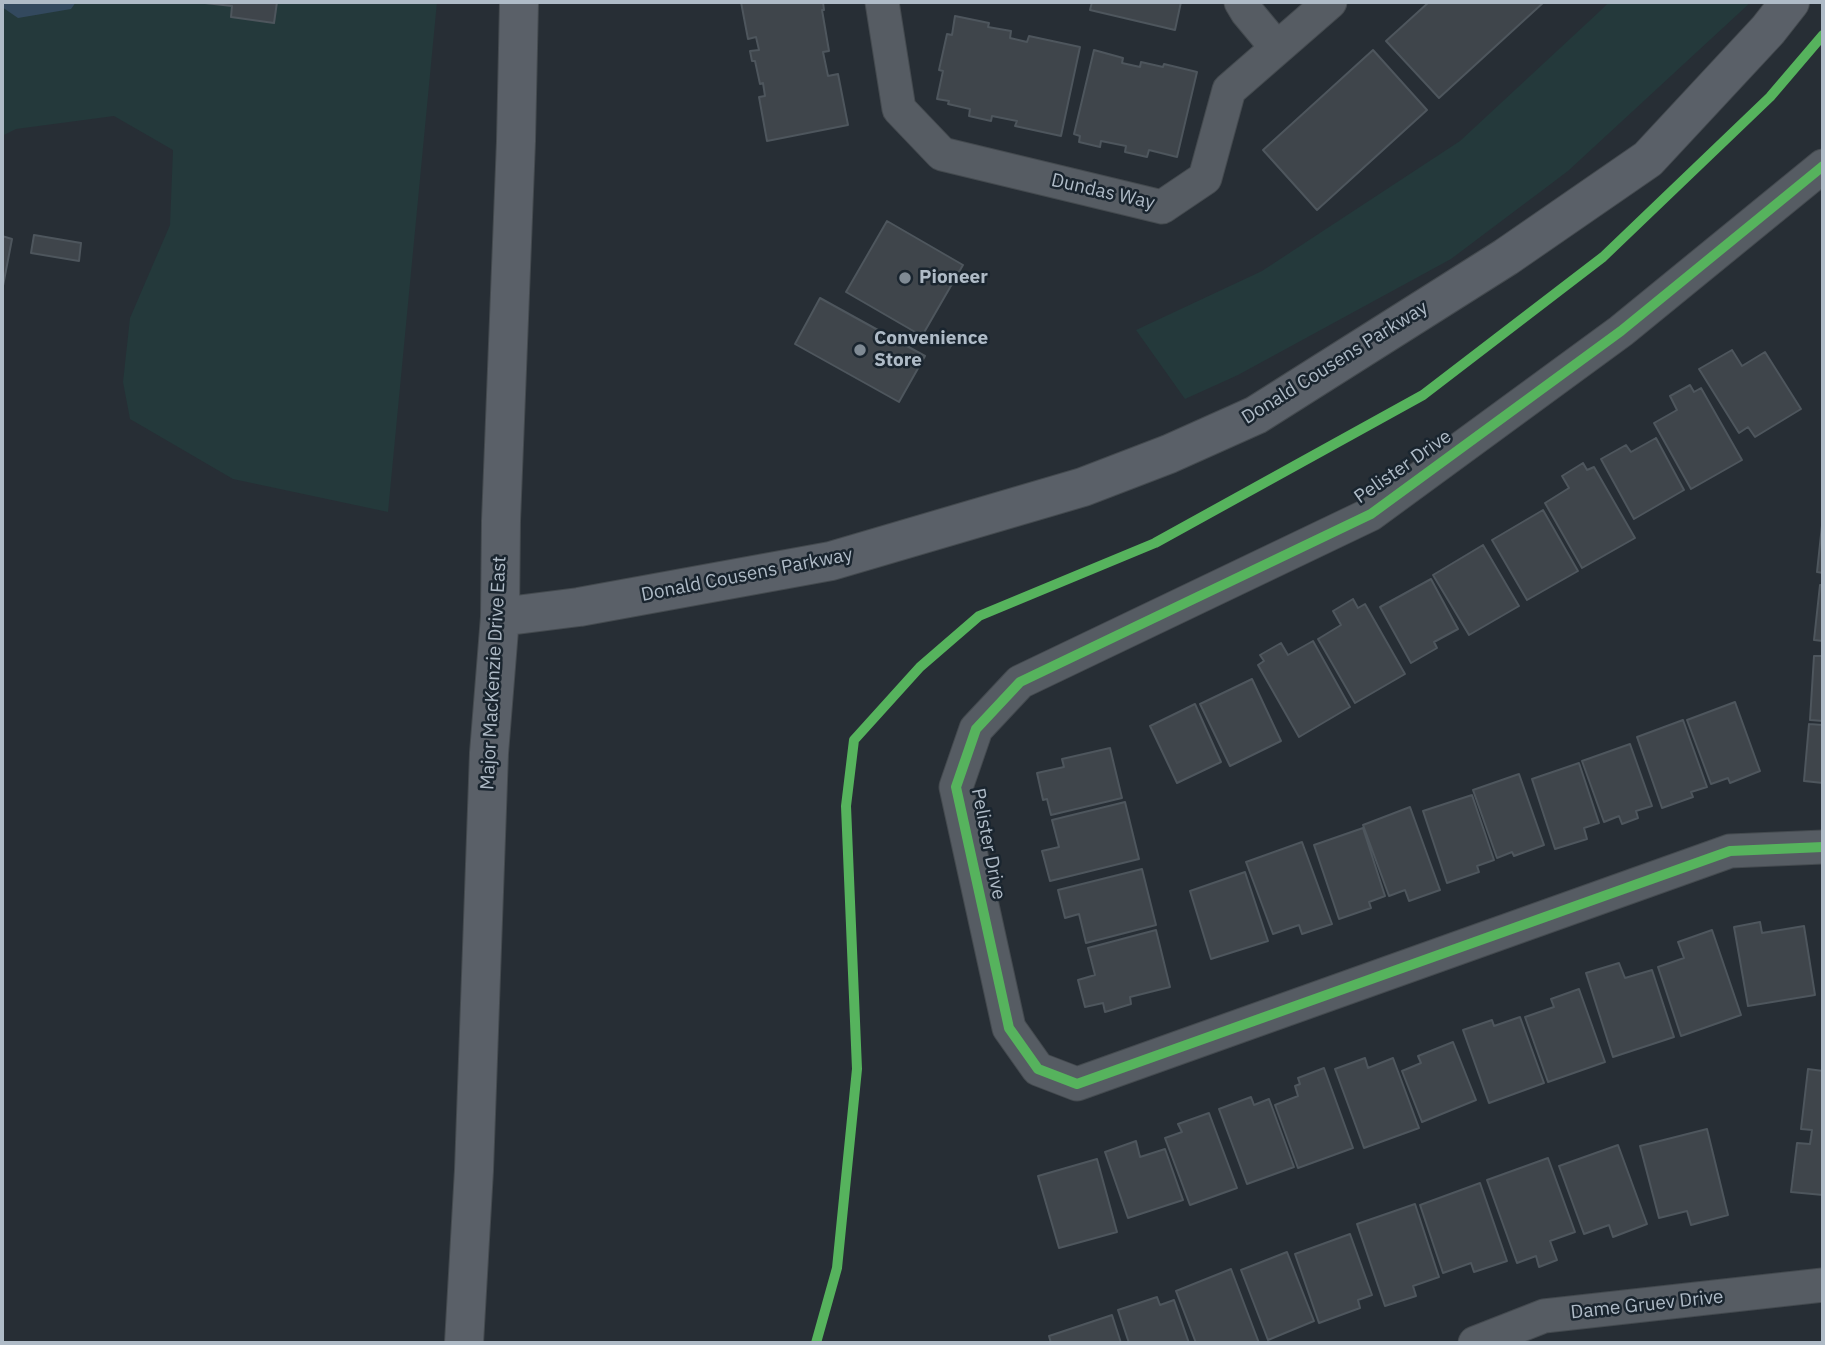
<!DOCTYPE html>
<html>
<head>
<meta charset="utf-8">
<style>
  body { margin:0 }
  #map { position:relative; width:1825px; height:1345px; overflow:hidden; background:#272e35; font-family:"IBM Plex Sans",sans-serif }
  canvas { display:block }
  .frame { position:absolute; inset:0; border:4px solid #afbbc7; pointer-events:none }
</style>
</head>
<body>
<div id="map">
<canvas width="1825" height="1345"></canvas>
<div class="frame"></div>
</div>
<script>
const ctx = document.querySelector('canvas').getContext('2d');
ctx.lineJoin = 'round';
function fill(path, color) {
  ctx.fillStyle = color;
  ctx.fill(path, 'evenodd');
}
function shape(rows) {
  const path = new Path2D();
  for (const r of rows) {
    path.moveTo(r[0], r[1]);
    for (let i = 2; i < r.length; i += 2) path.lineTo(r[i], r[i + 1]);
  }
  return path;
}
function trace(path, color, width, dash) {
  ctx.strokeStyle = color;
  ctx.lineWidth = width;
  ctx.lineCap = dash ? 'butt' : 'round';
  ctx.setLineDash(dash || []);
  ctx.stroke(path);
}
function label(font, color, halo, rows, align = 'center') {
  ctx.font = font + ' "IBM Plex Sans",sans-serif';
  ctx.lineWidth = 5;
  ctx.setLineDash([]);
  ctx.textBaseline = 'middle';
  ctx.strokeStyle = halo;
  ctx.fillStyle = color;
  for (const [text, x, y, turn = 0] of rows) {
    ctx.save();
    ctx.translate(x, y);
    ctx.rotate((+turn || 0) * Math.PI / 180);
    ctx.textAlign = isNaN(turn) ? turn : align;
    if (halo) ctx.strokeText(text, 0, 0);
    ctx.fillText(text, 0, 0);
    ctx.restore();
  }
}
fill(shape([
  [2,2,437,2,388,512,233,479,130,419,123,382,130,318,170,225,173,150,114,116,16,129,2,136],
  [1609,2,1751,2,1568,171,1451,259,1238,375,1185,399,1136,330,1262,271,1460,141,1600,11]
]), '#24393b');
fill(shape([
  [2,2,76,2,71,9,18,18,2,7]
]), '#33495e');
const building = shape([
  [196,2,277,2,274,23,231,17,232,6,196,2],
  [741,2,823,2,824,10,822,10,829,51,823,52,828,76,838,74,848,125,767,141,759,97,765,96,763,83,760,84,755,61,752,61,750,51,759,50,756,37,748,39,741,2],
  [1092,2,1181,2,1175,30,1090,10,1092,2],
  [1429,2,1544,2,1439,98,1386,41,1429,2],
  [955,16,989,23,988,27,1011,31,1010,38,1027,42,1029,36,1080,47,1061,136,1015,126,1017,121,992,116,991,121,969,116,970,109,948,104,949,101,937,99,943,71,939,70,947,34,952,35,955,16],
  [1094,50,1123,58,1122,63,1140,67,1141,62,1163,67,1164,64,1197,72,1177,157,1149,150,1147,157,1125,152,1126,146,1101,141,1100,147,1079,142,1080,136,1074,134,1094,50],
  [1373,50,1427,110,1317,210,1263,150,1373,50],
  [887,221,963,265,922,336,846,292,887,221],
  [34,235,81,243,79,261,31,253,34,235],
  [2,236,12,239,2,291,2,236],
  [820,298,925,356,899,402,795,344,820,298],
  [1732,350,1742,366,1765,352,1801,409,1755,437,1748,427,1739,433,1699,369,1732,350],
  [1690,385,1694,392,1701,388,1742,460,1691,489,1654,423,1677,410,1670,396,1690,385],
  [1656,438,1684,490,1634,519,1601,459,1626,445,1631,452,1656,438],
  [1583,463,1587,470,1594,467,1635,538,1582,568,1545,503,1569,488,1562,476,1583,463],
  [1543,510,1578,571,1527,600,1492,540,1543,510],
  [1823,516,1823,573,1817,572,1823,516],
  [1483,545,1519,606,1469,635,1433,575,1483,545],
  [1431,579,1458,629,1434,642,1437,648,1411,663,1380,607,1431,579],
  [1820,585,1823,585,1823,641,1814,640,1820,585],
  [1353,599,1358,608,1365,604,1405,674,1355,703,1318,639,1341,625,1333,611,1353,599],
  [1313,641,1350,707,1299,737,1258,665,1264,661,1260,655,1281,643,1288,655,1313,641],
  [1814,656,1823,656,1823,721,1810,720,1814,656],
  [1252,679,1281,741,1230,766,1200,704,1252,679],
  [1735,702,1760,771,1730,783,1728,778,1711,784,1687,720,1735,702],
  [1195,704,1221,762,1177,783,1150,726,1195,704],
  [1683,720,1707,787,1691,792,1693,797,1662,808,1637,737,1683,720],
  [1809,724,1823,725,1823,783,1804,781,1809,724],
  [1630,744,1652,806,1636,811,1638,818,1622,824,1619,816,1604,822,1582,761,1630,744],
  [1110,748,1122,798,1051,815,1047,799,1043,800,1037,773,1064,767,1062,759,1110,748],
  [1579,763,1599,823,1584,828,1587,839,1555,849,1532,779,1579,763],
  [1519,774,1544,845,1514,856,1512,852,1497,858,1473,790,1519,774],
  [1472,795,1494,860,1477,866,1479,872,1447,883,1423,811,1472,795],
  [1125,802,1139,859,1050,881,1042,851,1059,847,1052,820,1125,802],
  [1410,807,1440,890,1409,901,1405,890,1389,896,1363,825,1410,807],
  [1363,828,1385,896,1369,902,1371,908,1339,919,1314,845,1363,828],
  [1302,842,1332,924,1302,934,1299,925,1273,934,1246,862,1302,842],
  [1142,869,1156,925,1086,943,1079,914,1065,918,1058,890,1142,869],
  [1245,872,1268,941,1211,959,1190,891,1245,872],
  [1760,922,1762,933,1804,926,1815,995,1748,1006,1734,927,1760,922],
  [1156,930,1170,987,1130,997,1131,1004,1105,1012,1103,1003,1085,1007,1078,980,1095,975,1088,948,1156,930],
  [1712,930,1741,1015,1681,1036,1658,967,1684,958,1678,942,1712,930],
  [1619,963,1625,978,1652,970,1674,1037,1613,1057,1586,973,1619,963],
  [1579,989,1605,1062,1548,1082,1525,1017,1554,1007,1551,999,1579,989],
  [1520,1017,1544,1083,1489,1103,1463,1030,1492,1020,1494,1026,1520,1017],
  [1453,1042,1476,1100,1422,1122,1402,1071,1421,1063,1418,1056,1453,1042],
  [1365,1058,1368,1068,1393,1058,1419,1128,1364,1148,1335,1069,1365,1058],
  [1324,1068,1353,1148,1298,1168,1275,1105,1298,1096,1295,1086,1300,1084,1298,1078,1324,1068],
  [1808,1069,1823,1071,1823,1195,1791,1192,1797,1143,1810,1144,1812,1130,1801,1129,1808,1069],
  [1251,1097,1254,1105,1269,1099,1294,1167,1247,1184,1219,1109,1251,1097],
  [1209,1113,1237,1188,1190,1205,1165,1138,1182,1132,1178,1124,1209,1113],
  [1707,1129,1728,1215,1691,1225,1687,1211,1659,1218,1640,1146,1707,1129],
  [1136,1141,1140,1157,1165,1149,1183,1200,1128,1218,1105,1152,1136,1141],
  [1618,1145,1647,1224,1613,1237,1609,1225,1584,1234,1559,1166,1618,1145],
  [1548,1158,1575,1232,1550,1241,1557,1260,1539,1267,1536,1256,1517,1263,1487,1180,1548,1158],
  [1097,1159,1117,1232,1059,1248,1038,1176,1097,1159],
  [1480,1183,1507,1261,1474,1272,1471,1263,1443,1273,1420,1205,1480,1183],
  [1415,1204,1439,1277,1413,1286,1416,1296,1385,1306,1357,1224,1415,1204],
  [1350,1234,1372,1295,1358,1300,1360,1308,1319,1323,1295,1254,1350,1234],
  [1287,1252,1314,1321,1268,1340,1241,1270,1287,1252],
  [1231,1269,1259,1343,1196,1343,1176,1291,1231,1269],
  [1157,1297,1160,1305,1174,1300,1189,1343,1129,1343,1118,1310,1157,1297],
  [1112,1315,1121,1343,1051,1343,1049,1336,1112,1315]
]);
fill(building, '#3f454b');
trace(building, '#4e565d', 2);
const minor = shape([
  [882,2,899,109,942,154,1162,207,1205,178,1229,90,1330,2],
  [1241,2,1247,12,1277,48],
  [1823,166,1621,331,1371,514,1020,682,976,729,956,787,1009,1028,1038,1069,1077,1084,1730,851,1823,847],
  [1475,1343,1544,1316,1823,1285]
]);
const secondary = shape([
  [500,617,579,607,831,561,1083,487,1169,454,1256,415,1506,257,1648,159,1768,30,1790,2],
  [464,1343,474,1170,489,753,500,617,501,521,516,141,519,2]
]);
trace(minor, '#444a4f', 35);
trace(secondary, '#444a4f', 40);
trace(minor, '#565c63', 33);
trace(secondary, '#5a6068', 38);
trace(shape([
  [1823,166,1621,331,1371,514,1020,682,976,729,956,787,1009,1028,1038,1069,1077,1084,1730,851,1823,847],
  [816,1343,837,1268,857,1069,846,806,854,740,920,667,979,616,1155,543,1423,395,1603,257,1770,97,1823,35]
]), '#56b35d', 10);
for (const [x, y, r, color] of [
  [905,278,7,"#7f8a94"],
  [860,350,7,"#7f8a94"]
]) {
  const dot = new Path2D();
  dot.arc(x, y, r, 0, 2 * Math.PI);
  ctx.fillStyle = color;
  ctx.fill(dot);
  trace(dot, '#1a252f', 2.5);
}
label('19px', '#afbbc7', '#1a252f', [
  ["Dundas Way",1103,192,13],
  ["Donald Cousens Parkway",1335,363,-32],
  ["Pelister Drive",1403,467,-35],
  ["Donald Cousens Parkway",747,575,-11],
  ["Major MacKenzie Drive East",494,673,-87],
  ["Pelister Drive",988,844,79],
  ["Dame Gruev Drive",1647,1305,-6]
]);
label('bold 19px', '#afbbc7', '#1a252f', [
  ["Pioneer",919,278],
  ["Convenience",874,339],
  ["Store",874,361]
], 'left');
</script>
</body>
</html>
